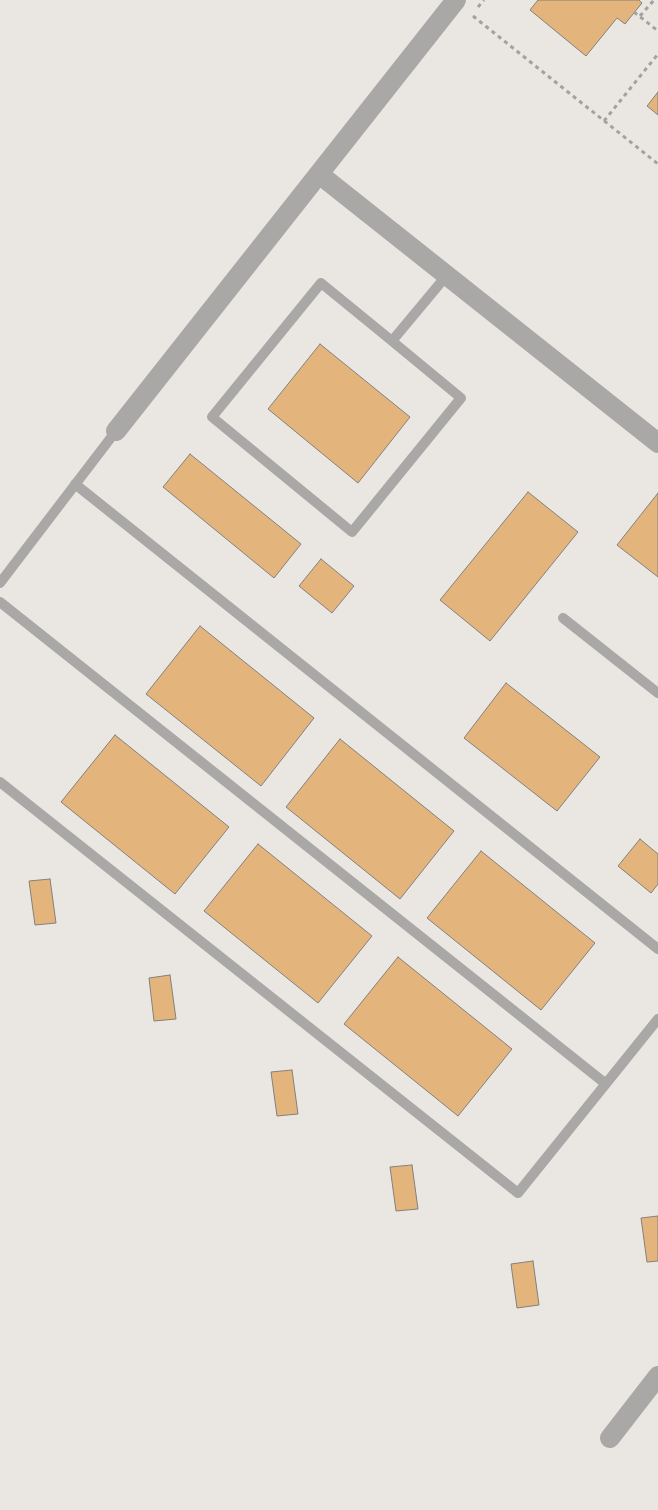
<!DOCTYPE html>
<html>
<head>
<meta charset="utf-8">
<style>
  body { margin:0 }
  canvas { display:block; background:#eae7e3 }
</style>
</head>
<body>
<canvas width="658" height="1510"></canvas>
<script>
const ctx = document.querySelector('canvas').getContext('2d');
ctx.lineJoin = 'round';
function fill(path, color) {
  ctx.fillStyle = color;
  ctx.fill(path, 'evenodd');
}
function shape(rows) {
  const path = new Path2D();
  for (const r of rows) {
    path.moveTo(r[0], r[1]);
    for (let i = 2; i < r.length; i += 2) path.lineTo(r[i], r[i + 1]);
  }
  return path;
}
function trace(path, color, width, dash) {
  ctx.strokeStyle = color;
  ctx.lineWidth = width;
  ctx.lineCap = dash ? 'butt' : 'round';
  ctx.setLineDash(dash || []);
  ctx.stroke(path);
}
const building = shape([
  [538,0,639,0,642,3,625,24,617,18,586,56,530,10,538,0],
  [658,92,658,115,647,106,658,92],
  [320,344,410,417,358,483,268,409,320,344],
  [190,454,301,544,274,578,163,487,190,454],
  [528,492,578,532,490,641,440,600,528,492],
  [658,493,658,577,617,545,658,493],
  [321,559,354,586,332,613,299,586,321,559],
  [200,626,314,718,261,786,146,694,200,626],
  [506,683,600,757,557,811,464,738,506,683],
  [115,735,229,827,175,894,61,802,115,735],
  [340,739,454,831,400,899,286,807,340,739],
  [640,839,658,854,658,884,651,893,618,866,640,839],
  [258,844,372,936,318,1003,204,911,258,844],
  [481,851,595,943,541,1010,427,918,481,851],
  [50,879,56,923,35,925,29,881,50,879],
  [398,957,512,1049,458,1116,344,1024,398,957],
  [170,975,176,1019,154,1021,149,978,170,975],
  [292,1070,298,1114,277,1116,271,1072,292,1070],
  [412,1165,418,1209,396,1211,390,1167,412,1165],
  [658,1216,658,1261,647,1262,641,1218,658,1216],
  [533,1261,539,1305,517,1308,511,1264,533,1261]
]);
fill(building, '#e3b57d');
trace(building, '#83807d', 1);
trace(shape([
  [478,7,484,0],
  [634,12,658,31],
  [473,16,658,164],
  [640,16,654,0],
  [604,121,658,54]
]), '#a4a29f', 3, [4, 4]);
trace(shape([
  [392,341,321,283,212,417,352,532,461,398,392,341,447,275],
  [75,484,658,949],
  [0,583,116,431],
  [0,602,606,1084],
  [563,618,658,693],
  [0,782,518,1193,658,1019]
]), '#a9a8a6', 10);
trace(shape([
  [319,174,658,443],
  [116,431,456,0],
  [610,1438,658,1376]
]), '#a9a8a6', 20);
</script>
</body>
</html>
